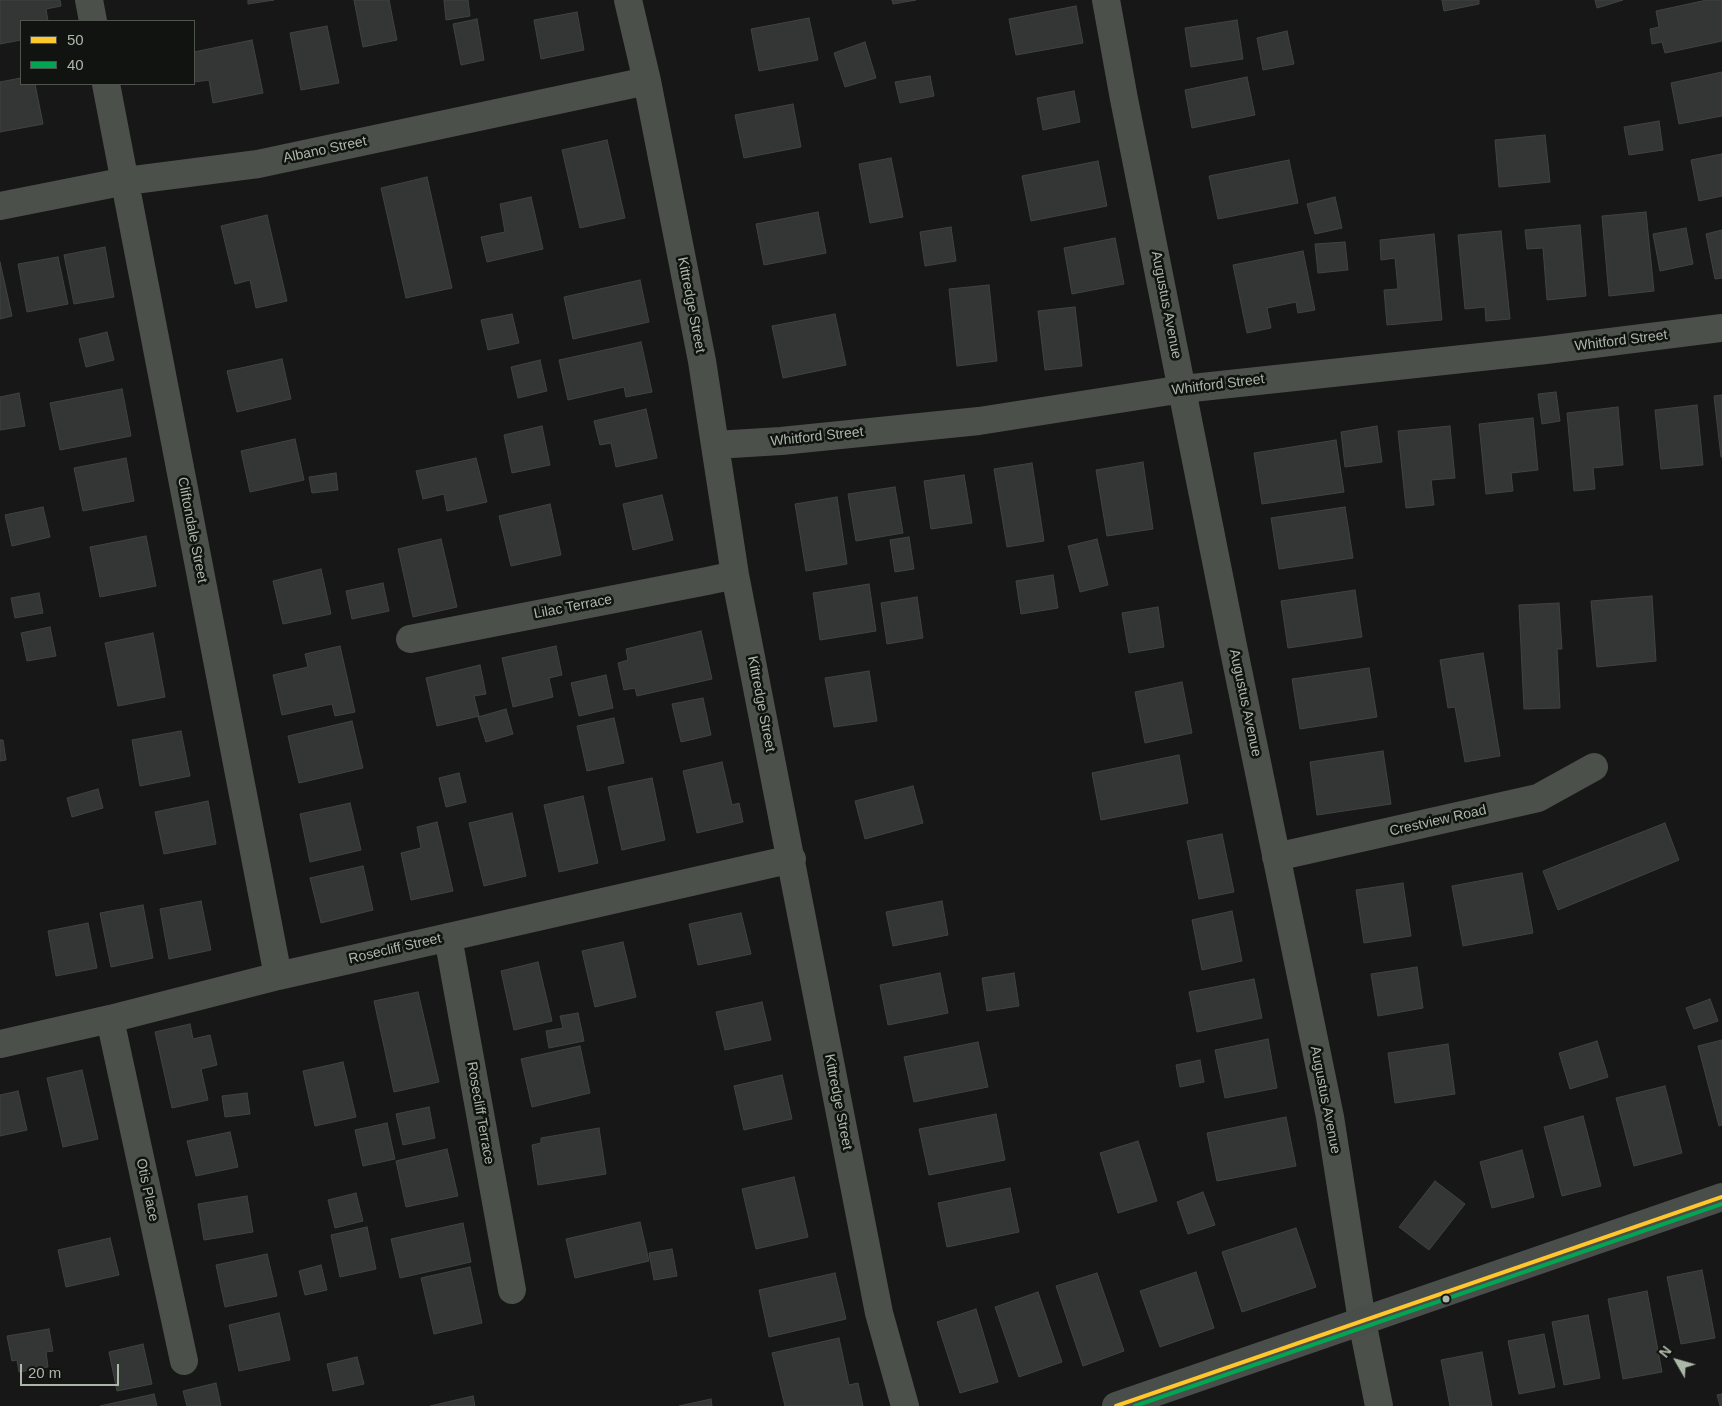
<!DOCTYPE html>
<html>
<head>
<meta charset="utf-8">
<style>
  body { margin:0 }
  #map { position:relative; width:1722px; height:1406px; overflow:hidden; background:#171717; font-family:Helvetica,sans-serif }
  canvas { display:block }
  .legend { position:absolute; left:20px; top:20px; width:175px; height:65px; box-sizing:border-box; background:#111311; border:1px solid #4f554d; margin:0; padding:6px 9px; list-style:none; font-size:15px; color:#abb8a8 }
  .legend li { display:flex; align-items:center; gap:10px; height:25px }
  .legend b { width:25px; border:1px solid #4f554d }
  .north { position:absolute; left:1652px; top:1336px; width:50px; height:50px; -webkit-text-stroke:4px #111311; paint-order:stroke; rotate:308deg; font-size:14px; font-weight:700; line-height:20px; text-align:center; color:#abb8a8 }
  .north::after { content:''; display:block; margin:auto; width:18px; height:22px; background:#abb8a8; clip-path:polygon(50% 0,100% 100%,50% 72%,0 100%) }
  .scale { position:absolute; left:20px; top:1364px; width:99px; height:22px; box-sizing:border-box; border:2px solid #abb8a8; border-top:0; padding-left:6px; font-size:15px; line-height:18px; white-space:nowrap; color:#abb8a8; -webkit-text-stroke:4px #111311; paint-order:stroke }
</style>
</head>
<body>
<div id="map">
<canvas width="1722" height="1406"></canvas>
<ul class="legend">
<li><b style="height:6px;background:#ffc72c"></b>50</li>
<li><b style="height:6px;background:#00a651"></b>40</li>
</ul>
<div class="north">N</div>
<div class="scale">20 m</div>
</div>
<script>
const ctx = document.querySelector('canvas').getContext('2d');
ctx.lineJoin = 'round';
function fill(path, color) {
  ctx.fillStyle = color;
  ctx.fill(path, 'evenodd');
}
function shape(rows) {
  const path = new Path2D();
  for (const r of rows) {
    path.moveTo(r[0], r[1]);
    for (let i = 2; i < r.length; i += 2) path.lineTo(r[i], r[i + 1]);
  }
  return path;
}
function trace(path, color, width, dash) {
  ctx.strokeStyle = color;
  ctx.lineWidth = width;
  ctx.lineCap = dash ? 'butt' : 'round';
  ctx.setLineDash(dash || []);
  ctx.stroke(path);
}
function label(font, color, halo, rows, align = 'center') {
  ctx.font = font + ' Helvetica,sans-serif';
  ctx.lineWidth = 5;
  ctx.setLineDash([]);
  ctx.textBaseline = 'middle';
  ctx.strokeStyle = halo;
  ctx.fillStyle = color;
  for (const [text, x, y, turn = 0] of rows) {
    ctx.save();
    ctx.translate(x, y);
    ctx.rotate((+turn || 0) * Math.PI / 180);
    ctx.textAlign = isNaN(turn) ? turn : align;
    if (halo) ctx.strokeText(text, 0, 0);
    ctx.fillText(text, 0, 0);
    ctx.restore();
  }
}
const building = shape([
  [0,0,60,0,61,6,46,9,48,21,21,21,21,40,0,44,0,0],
  [248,0,274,0,248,4,248,0],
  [354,0,389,0,397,40,363,47,354,0],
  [444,0,468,0,470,16,446,20,444,0],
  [892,0,916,0,893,4,892,0],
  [1442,0,1479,0,1479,4,1444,11,1442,0],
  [1595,0,1623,0,1597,8,1595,0],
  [1707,0,1722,0,1722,41,1665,53,1662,42,1652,44,1650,29,1659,27,1656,11,1707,0],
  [1076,6,1083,43,1016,55,1009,19,1076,6],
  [577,12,584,50,541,59,534,20,577,12],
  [809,18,818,60,759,71,751,29,809,18],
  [477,19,484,60,461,65,453,24,477,19],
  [1237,20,1243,59,1191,67,1185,28,1237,20],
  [327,26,339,83,301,90,290,33,327,26],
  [1287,31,1294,64,1263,70,1257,38,1287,31],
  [252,40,263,93,213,103,209,80,194,82,194,52,252,40],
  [865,42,876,78,845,87,834,53,865,42],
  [1722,72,1722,116,1679,124,1671,83,1722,72],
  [930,76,934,96,900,103,895,82,930,76],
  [1247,77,1255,115,1192,128,1185,90,1247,77],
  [21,78,21,84,35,84,43,124,0,132,0,82,21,78],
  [1074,91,1080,122,1043,130,1037,98,1074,91],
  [793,104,801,147,744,158,735,115,793,104],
  [1659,121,1663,150,1629,155,1624,127,1659,121],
  [1545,135,1550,182,1499,187,1495,140,1545,135],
  [607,140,625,218,580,228,562,150,607,140],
  [1722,154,1722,196,1699,201,1691,160,1722,154],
  [891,158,903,217,870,223,859,164,891,158],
  [1289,160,1298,203,1218,219,1209,176,1289,160],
  [1098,161,1107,206,1031,221,1022,176,1098,161],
  [427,177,452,288,406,298,381,188,427,177],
  [531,197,543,249,487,262,481,237,505,232,500,204,531,197],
  [1335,197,1342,228,1315,234,1307,204,1335,197],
  [818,212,826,253,764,265,756,224,818,212],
  [1646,212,1654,291,1609,296,1602,216,1646,212],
  [267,215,287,301,256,308,250,280,235,284,221,226,267,215],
  [1580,225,1586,296,1547,300,1543,248,1527,249,1525,230,1580,225],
  [951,227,956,261,925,266,920,232,951,227],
  [1686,228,1693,264,1660,271,1653,234,1686,228],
  [1722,230,1722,278,1715,279,1706,234,1722,230],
  [1501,231,1510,319,1486,321,1485,307,1465,309,1458,235,1501,231],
  [1434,234,1442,320,1387,325,1384,290,1398,289,1395,258,1381,260,1380,240,1434,234],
  [1115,238,1124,284,1072,294,1064,248,1115,238],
  [1345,242,1348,270,1318,273,1315,244,1345,242],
  [105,247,114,297,74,304,64,255,105,247],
  [1303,251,1315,310,1298,313,1296,302,1267,308,1271,328,1247,333,1233,265,1303,251],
  [58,257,68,304,27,312,18,264,58,257],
  [0,262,12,316,0,319,0,262],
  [640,280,649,322,573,339,564,297,640,280],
  [989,285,997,361,957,366,949,289,989,285],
  [1075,307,1082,366,1045,370,1038,311,1075,307],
  [512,314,519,343,488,350,481,320,512,314],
  [835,314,846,365,783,378,772,326,835,314],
  [107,332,114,360,86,367,79,339,107,332],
  [641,342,652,392,626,397,624,387,568,400,559,360,641,342],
  [282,359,291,399,237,412,227,371,282,359],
  [540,360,547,391,518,398,511,367,540,360],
  [122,389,131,436,60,450,50,403,122,389],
  [1556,392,1560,421,1542,424,1538,394,1556,392],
  [19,393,25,426,0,430,0,397,19,393],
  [1722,395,1722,457,1721,457,1714,396,1722,395],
  [1697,405,1703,465,1661,469,1655,410,1697,405],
  [1618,407,1623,465,1593,468,1595,489,1574,491,1567,413,1618,407],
  [646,409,657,458,616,467,611,443,600,445,594,421,646,409],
  [1533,418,1538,470,1511,473,1513,491,1486,494,1479,424,1533,418],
  [542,426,550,465,512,473,504,435,542,426],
  [1377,426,1382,462,1345,467,1341,432,1377,426],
  [1450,426,1455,478,1431,480,1434,505,1406,508,1398,431,1450,426],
  [295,439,304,480,250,492,241,451,295,439],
  [1336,440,1344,492,1262,504,1254,453,1336,440],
  [126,458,134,501,83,511,74,468,126,458],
  [476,458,487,502,447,511,444,494,423,499,416,471,476,458],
  [1143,462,1153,529,1107,536,1096,470,1143,462],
  [1032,463,1044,541,1007,547,994,469,1032,463],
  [336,473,338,490,312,493,309,477,336,473],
  [964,475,972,523,931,529,924,481,964,475],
  [895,487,903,533,856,541,848,494,895,487],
  [662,495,673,540,633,550,623,504,662,495],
  [837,497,847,564,806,571,795,504,837,497],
  [550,504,561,555,511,566,499,516,550,504],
  [43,507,50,537,12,546,5,515,43,507],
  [1345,507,1353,558,1279,569,1271,518,1345,507],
  [146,536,156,586,100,597,90,547,146,536],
  [909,537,914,569,895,572,890,540,909,537],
  [441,539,457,607,413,617,398,549,441,539],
  [1097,539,1108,585,1080,592,1068,546,1097,539],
  [321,569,331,614,283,624,273,581,321,569],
  [1053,575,1058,608,1021,614,1016,581,1053,575],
  [383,583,389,611,352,619,346,591,383,583],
  [869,584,876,631,820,640,813,593,869,584],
  [1355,590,1362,637,1288,648,1281,601,1355,590],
  [39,593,43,613,15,618,11,598,39,593],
  [1652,596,1656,661,1597,667,1591,601,1652,596],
  [917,597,923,638,887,644,881,603,917,597],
  [1559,603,1562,649,1557,649,1560,708,1524,709,1519,605,1559,603],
  [1158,607,1164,647,1129,653,1122,613,1158,607],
  [50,627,56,656,27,661,21,633,50,627],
  [701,631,712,679,637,696,635,688,624,690,618,663,628,660,626,649,701,631],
  [153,633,165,697,118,706,105,643,153,633],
  [340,646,355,712,335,716,332,704,282,715,273,675,308,667,305,654,340,646],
  [556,646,562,675,549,678,553,697,513,707,502,658,556,646],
  [1483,653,1500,756,1465,762,1455,707,1448,708,1440,660,1483,653],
  [480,665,486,694,474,696,479,716,437,726,426,678,480,665],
  [1369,668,1377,717,1300,729,1292,679,1369,668],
  [869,671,877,721,834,727,825,678,869,671],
  [606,675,613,708,579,716,571,683,606,675],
  [1182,682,1192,733,1145,743,1135,692,1182,682],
  [703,698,711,735,681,742,672,704,703,698],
  [506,709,513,734,486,742,478,717,506,709],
  [614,718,624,763,587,771,577,726,614,718],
  [352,721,363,768,299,783,288,736,352,721],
  [181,731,190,776,140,786,132,740,181,731],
  [0,740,3,740,6,760,0,761,0,740],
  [1383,751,1391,804,1317,815,1310,762,1383,751],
  [1179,755,1188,803,1101,820,1092,773,1179,755],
  [722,762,732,805,739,803,743,822,697,833,683,771,722,762],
  [459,773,466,802,446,807,439,778,459,773],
  [652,778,665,840,622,850,608,787,652,778],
  [913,786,923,823,865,839,855,801,913,786],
  [98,789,103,808,72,817,67,798,98,789],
  [583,796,598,863,559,872,544,805,583,796],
  [208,801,216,844,164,854,155,812,208,801],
  [350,803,361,850,310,862,300,814,350,803],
  [512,813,526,876,484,886,469,823,512,813],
  [437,822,453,891,411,900,401,853,421,848,417,827,437,822],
  [1665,823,1679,860,1558,910,1543,871,1665,823],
  [1222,834,1234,892,1199,899,1187,841,1222,834],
  [363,866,373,910,321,923,310,878,363,866],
  [1522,873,1533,933,1463,946,1452,886,1522,873],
  [1403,883,1411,936,1364,943,1356,890,1403,883],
  [201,901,211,950,169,959,160,909,201,901],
  [942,901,948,935,893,946,886,912,942,901],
  [143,905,153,958,111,967,100,913,143,905],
  [1232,911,1242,961,1202,970,1192,920,1232,911],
  [741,913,751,954,698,965,689,924,741,913],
  [88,923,97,968,56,976,48,931,88,923],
  [623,942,636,997,595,1007,582,951,623,942],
  [538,962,552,1021,514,1030,501,971,538,962],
  [1417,967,1423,1008,1378,1016,1371,974,1417,967],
  [940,973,948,1013,888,1025,880,985,940,973],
  [1014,973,1019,1006,987,1011,982,978,1014,973],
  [1254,979,1262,1018,1197,1032,1189,992,1254,979],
  [418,992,439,1082,394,1092,374,1001,418,992],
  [1710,999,1718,1021,1694,1029,1686,1008,1710,999],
  [762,1002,771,1040,725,1050,716,1012,762,1002],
  [578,1013,584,1041,549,1048,546,1031,563,1028,560,1016,578,1013],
  [190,1024,193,1039,210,1035,217,1065,201,1069,208,1100,172,1108,155,1032,190,1024],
  [1268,1039,1277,1088,1225,1098,1215,1050,1268,1039],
  [1722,1040,1722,1125,1719,1126,1698,1046,1722,1040],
  [1597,1041,1608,1077,1570,1089,1559,1053,1597,1041],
  [978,1042,988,1087,914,1102,904,1057,978,1042],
  [1448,1044,1455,1094,1395,1103,1388,1053,1448,1044],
  [580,1046,590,1093,532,1107,521,1059,580,1046],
  [1200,1060,1204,1082,1180,1087,1176,1065,1200,1060],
  [343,1062,356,1117,315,1126,303,1071,343,1062],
  [82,1070,98,1139,63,1147,47,1078,82,1070],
  [782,1075,792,1119,744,1130,734,1086,782,1075],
  [1665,1086,1682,1153,1634,1166,1616,1098,1665,1086],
  [18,1091,27,1130,0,1136,0,1095,18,1091],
  [247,1093,250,1114,225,1117,222,1096,247,1093],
  [429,1107,435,1138,403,1145,396,1114,429,1107],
  [996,1114,1005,1160,929,1175,919,1129,996,1114],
  [1583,1116,1601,1186,1562,1196,1544,1127,1583,1116],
  [1286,1117,1296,1166,1217,1181,1207,1133,1286,1117],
  [387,1123,395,1159,363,1166,355,1130,387,1123],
  [599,1128,606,1174,538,1185,532,1145,541,1143,541,1138,599,1128],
  [230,1132,238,1167,196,1176,187,1141,230,1132],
  [1138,1141,1157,1201,1118,1213,1100,1153,1138,1141],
  [447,1149,458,1196,406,1207,396,1161,447,1149],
  [1522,1150,1534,1197,1492,1208,1480,1162,1522,1150],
  [794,1177,808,1237,756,1249,742,1189,794,1177],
  [1435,1181,1465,1204,1429,1250,1399,1227,1435,1181],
  [1010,1188,1019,1232,947,1247,938,1203,1010,1188],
  [1203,1192,1215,1225,1188,1234,1177,1202,1203,1192],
  [356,1193,363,1221,335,1228,328,1200,356,1193],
  [247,1196,253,1232,204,1240,198,1204,247,1196],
  [640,1222,649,1261,575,1278,566,1239,640,1222],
  [463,1223,471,1262,400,1278,391,1239,463,1223],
  [367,1227,376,1269,340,1277,331,1235,367,1227],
  [1296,1228,1316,1287,1242,1312,1222,1252,1296,1228],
  [110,1238,119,1275,66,1287,58,1250,110,1238],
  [672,1249,677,1276,654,1280,649,1253,672,1249],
  [267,1254,277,1296,225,1307,216,1265,267,1254],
  [321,1265,327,1290,305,1295,299,1271,321,1265],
  [470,1267,482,1323,434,1334,421,1278,470,1267],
  [1702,1270,1715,1338,1681,1344,1667,1277,1702,1270],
  [1196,1272,1214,1328,1160,1347,1140,1291,1196,1272],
  [835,1273,846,1319,769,1337,759,1290,835,1273],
  [1097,1273,1124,1351,1083,1366,1056,1286,1097,1273],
  [1647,1291,1662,1372,1623,1379,1608,1299,1647,1291],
  [1038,1292,1062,1362,1019,1377,995,1307,1038,1292],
  [976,1309,998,1382,960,1393,937,1322,976,1309],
  [279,1313,290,1360,239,1371,229,1325,279,1313],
  [1588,1315,1600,1378,1564,1385,1552,1322,1588,1315],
  [49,1329,53,1351,46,1352,48,1367,19,1372,17,1360,12,1361,7,1336,49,1329],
  [1544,1334,1555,1387,1519,1394,1508,1341,1544,1334],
  [839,1338,849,1385,858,1383,863,1406,785,1406,772,1353,839,1338],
  [143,1344,152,1384,117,1391,109,1352,143,1344],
  [1482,1352,1492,1406,1450,1406,1441,1360,1482,1352],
  [357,1357,364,1384,333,1391,327,1364,357,1357],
  [216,1383,221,1406,187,1406,183,1391,216,1383],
  [154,1394,157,1406,100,1406,154,1394],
  [1722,1394,1722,1406,1720,1406,1717,1395,1722,1394],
  [473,1396,475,1406,430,1406,473,1396],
  [711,1399,712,1406,679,1406,711,1399]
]);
fill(building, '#343635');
trace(building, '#404340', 1);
trace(shape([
  [89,0,93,21],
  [628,0,647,81,702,361,735,575,879,1313,905,1406],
  [1106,0,1124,99,1233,646,1330,1117,1362,1321,1379,1406],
  [106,84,278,976],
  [0,206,126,181,258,164,647,81],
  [715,445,781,441,979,421,1183,389,1546,350,1722,328],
  [410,639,707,581,735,575],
  [1276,857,1538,798,1594,767],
  [448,937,512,1290],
  [110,1019,184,1361],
  [0,1044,110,1019,278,976,792,859]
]), '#4c504b', 28);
trace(shape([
  [1116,1406,1722,1197]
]), '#4a4e4a', 28);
trace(shape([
  [1116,1406,1722,1197]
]), '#ffc72c', 4);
trace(shape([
  [1135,1406,1722,1204]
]), '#00a651', 4);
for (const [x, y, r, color] of [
  [1446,1299,4.5,"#abb8a8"]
]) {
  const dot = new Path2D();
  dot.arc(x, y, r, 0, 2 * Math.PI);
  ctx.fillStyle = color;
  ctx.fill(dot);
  trace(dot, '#111311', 2);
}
label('14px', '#abb8a8', '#111311', [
  ["Albano Street",325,150,-12],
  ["Kittredge Street",691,305,79],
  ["Augustus Avenue",1166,305,79],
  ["Whitford Street",1621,341,-7],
  ["Whitford Street",1218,385,-7],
  ["Whitford Street",817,437,-6],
  ["Cliftondale Street",192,530,79],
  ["Lilac Terrace",573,607,-11],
  ["Augustus Avenue",1245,703,78],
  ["Kittredge Street",761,704,79],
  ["Crestview Road",1438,821,-13],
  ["Rosecliff Street",395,949,-13],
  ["Augustus Avenue",1325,1100,79],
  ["Kittredge Street",838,1102,79],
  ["Rosecliff Terrace",480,1113,80],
  ["Otis Place",147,1190,78]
]);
</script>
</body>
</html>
